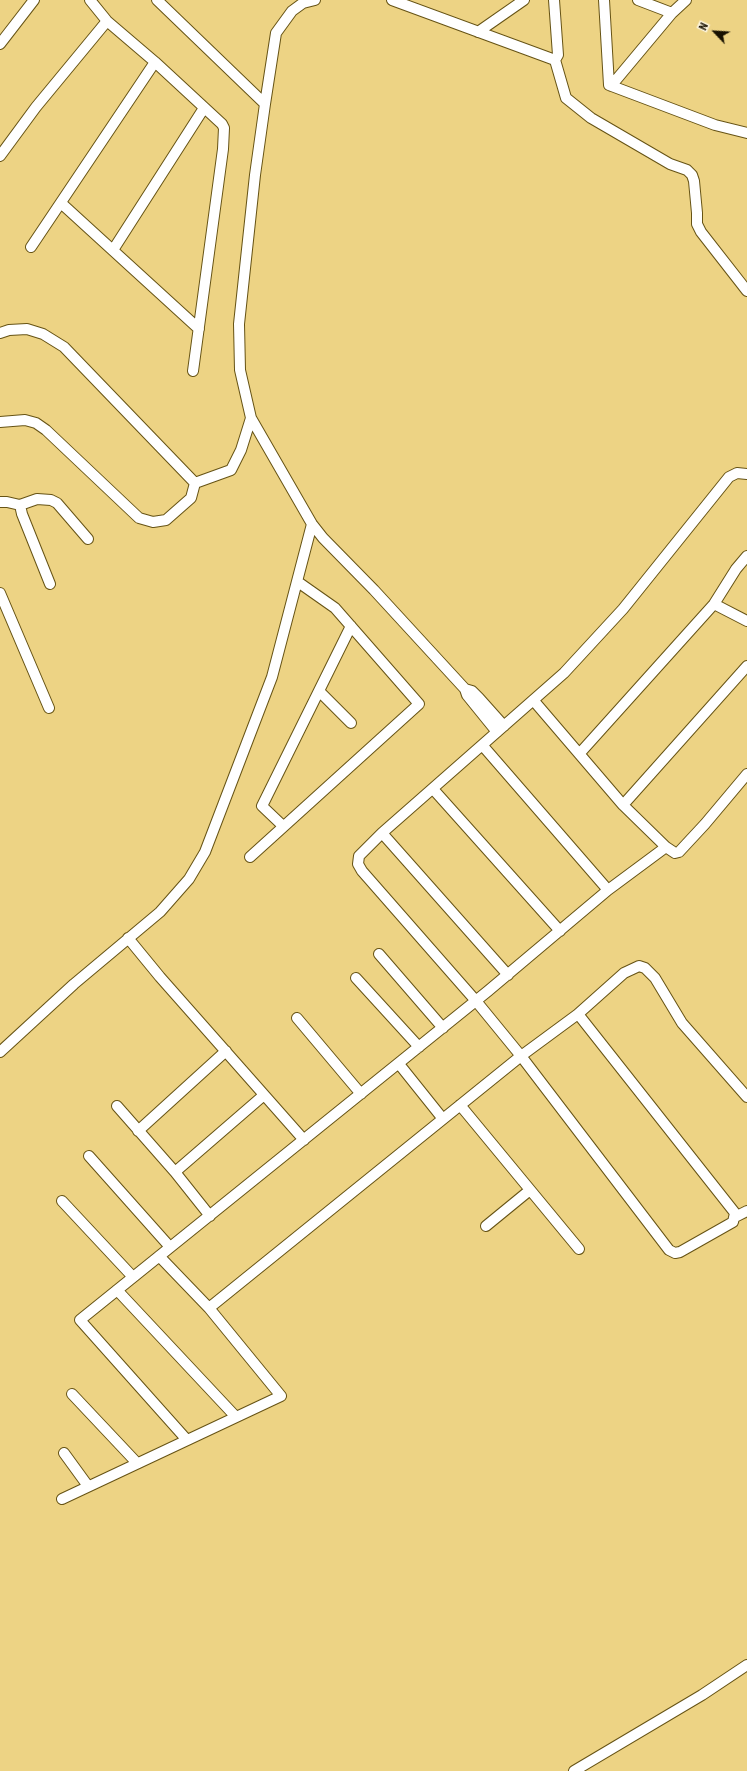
<!DOCTYPE html>
<html>
<head>
<meta charset="utf-8">
<style>
  body { margin:0 }
  #map { position:relative; width:747px; height:1771px; overflow:hidden; background:#edd384; font-family:"Roboto Condensed",sans-serif }
  canvas { display:block }
  .north { position:absolute; left:695px; top:12px; width:40px; height:40px; -webkit-text-stroke:3px #fdf5df; paint-order:stroke; rotate:295deg; font-size:11px; font-weight:700; line-height:16px; text-align:center; color:#181100 }
  .north::after { content:''; display:block; margin:auto; width:14px; height:18px; background:#181100; clip-path:polygon(50% 0,100% 100%,50% 72%,0 100%) }
</style>
</head>
<body>
<div id="map">
<canvas width="747" height="1771"></canvas>
<div class="north">N</div>
</div>
<script>
const ctx = document.querySelector('canvas').getContext('2d');
ctx.lineJoin = 'round';
function shape(rows) {
  const path = new Path2D();
  for (const r of rows) {
    path.moveTo(r[0], r[1]);
    for (let i = 2; i < r.length; i += 2) path.lineTo(r[i], r[i + 1]);
  }
  return path;
}
function trace(path, color, width, dash) {
  ctx.strokeStyle = color;
  ctx.lineWidth = width;
  ctx.lineCap = dash ? 'butt' : 'round';
  ctx.setLineDash(dash || []);
  ctx.stroke(path);
}
const minor = shape([
  [90,0,107,21,155,62,222,124,224,128,223,149,193,371],
  [157,0,265,104,255,175,239,324,240,370,251,418,312,524,323,538,374,590,465,689,467,695,497,732],
  [392,0,555,60],
  [554,0,558,55,555,60,566,98,591,118,670,164,687,170,692,175,694,181,697,213,697,224,701,232,747,291],
  [604,0,609,85,715,125,747,133],
  [638,0,672,13],
  [478,32,524,0],
  [0,44,34,0],
  [611,86,672,13,686,0],
  [265,104,276,33,292,11,303,3,315,0],
  [0,156,36,107,107,21],
  [61,203,199,329],
  [31,247,155,62],
  [113,250,204,108],
  [0,333,9,330,27,329,43,334,64,347,195,483,231,470,241,450,251,418],
  [0,422,25,420,36,423,46,430,139,518,153,522,166,520,191,498,195,483],
  [0,502,7,502,20,505,22,514,50,584],
  [20,505,37,499,51,500,57,503,88,539],
  [0,593,49,708],
  [714,604,747,621],
  [465,689,472,691,479,698,504,726],
  [319,691,351,723],
  [483,746,608,890],
  [580,753,714,604,736,569,747,556],
  [433,789,560,931],
  [623,805,747,666],
  [283,826,262,806,351,626],
  [382,833,508,975],
  [666,847,675,853,679,852,705,824,747,774],
  [250,857,419,704,335,608,298,582],
  [128,938,160,977,304,1140],
  [379,954,443,1028],
  [356,978,419,1047],
  [578,1014,624,973,639,966,645,968,655,978,682,1023,747,1097],
  [297,1018,361,1094],
  [0,1052,74,984,160,912,189,879,205,852,272,677,312,524],
  [399,1064,443,1119],
  [460,1105,579,1249],
  [117,1106,175,1172,210,1216],
  [138,1131,226,1051],
  [89,1156,170,1247],
  [175,1172,264,1095],
  [62,1201,133,1277],
  [735,1217,747,1211],
  [486,1226,530,1190],
  [117,1290,236,1417],
  [209,1308,521,1056,578,1014,735,1213,733,1222,680,1252,675,1253,669,1250,521,1056,476,1001,362,871,358,864,359,856,382,833,564,673,623,609,729,477,737,473,747,474],
  [72,1394,137,1463],
  [187,1440,80,1320,488,991,608,890,666,847,623,805,534,701],
  [64,1453,88,1486],
  [62,1499,281,1396,209,1308,159,1256],
  [574,1771,702,1695,747,1665]
]);
trace(minor, '#665315', 12);
trace(minor, '#fff', 10);
</script>
</body>
</html>
